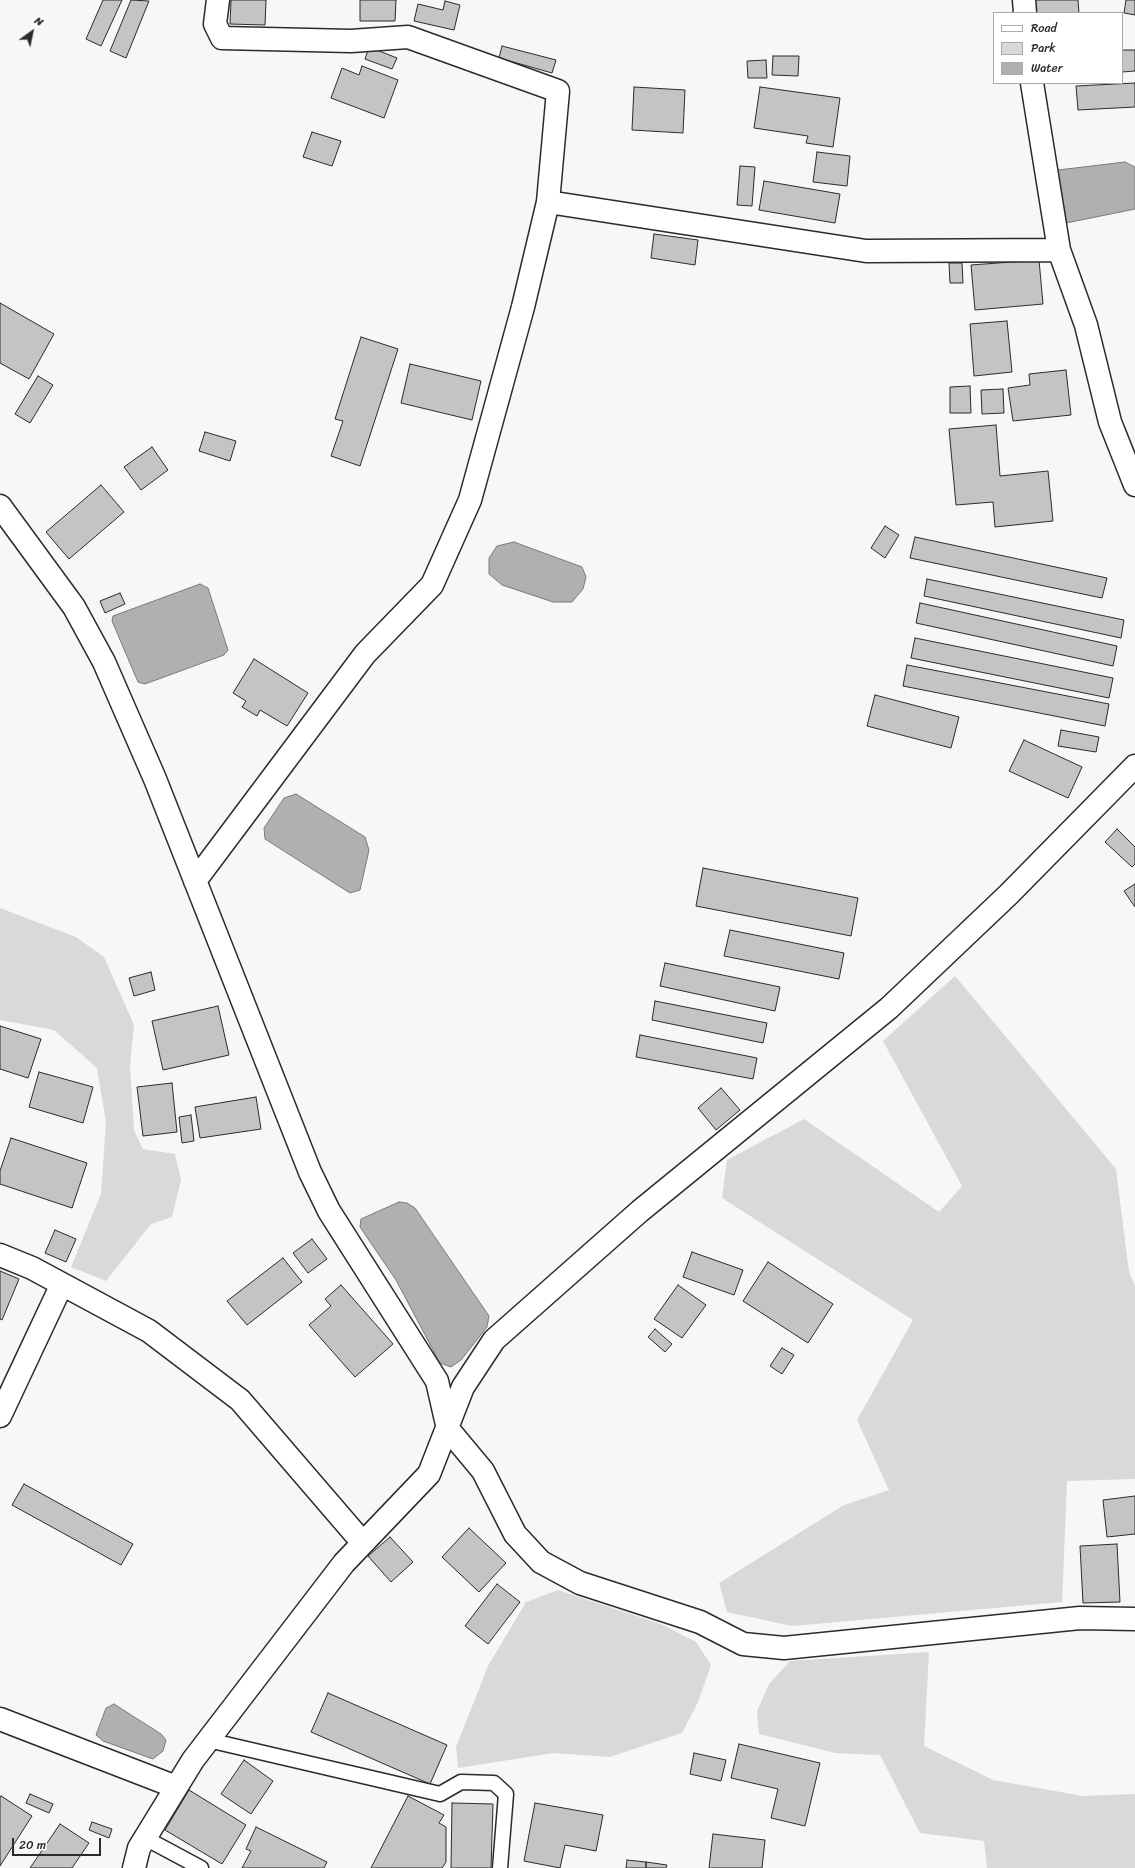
<!DOCTYPE html>
<html>
<head>
<meta charset="utf-8">
<style>
  body { margin:0 }
  #map { position:relative; width:1135px; height:1868px; overflow:hidden; background:#f7f7f7; font-family:Sriracha,sans-serif }
  canvas { display:block }
  .legend { position:absolute; left:993px; top:12px; width:130px; height:72px; box-sizing:border-box; background:#fff; border:1px solid #aaa; margin:0; padding:5px 7px; list-style:none; font-size:12px; color:#2b2b2b }
  .legend li { display:flex; align-items:center; gap:8px; height:20px }
  .legend b { width:20px; border:1px solid #aaa }
  .north { position:absolute; left:12px; top:12px; width:40px; height:40px; -webkit-text-stroke:3px #fff; paint-order:stroke; rotate:33deg; font-size:11px; font-weight:700; line-height:16px; text-align:center; color:#2b2b2b }
  .north::after { content:''; display:block; margin:auto; width:14px; height:18px; background:#2b2b2b; clip-path:polygon(50% 0,100% 100%,50% 72%,0 100%) }
  .scale { position:absolute; left:12px; top:1838px; width:89px; height:18px; box-sizing:border-box; border:2px solid #2b2b2b; border-top:0; padding-left:5px; font-size:12px; line-height:14px; white-space:nowrap; color:#2b2b2b; -webkit-text-stroke:3px #fff; paint-order:stroke }
</style>
</head>
<body>
<div id="map">
<canvas width="1135" height="1868"></canvas>
<ul class="legend">
<li><b style="height:5px;background:#fff"></b>Road</li>
<li><b style="height:11px;background:#d9d9d9"></b>Park</li>
<li><b style="height:11px;background:#b0b0b0"></b>Water</li>
</ul>
<div class="north">N</div>
<div class="scale">20 m</div>
</div>
<script>
const ctx = document.querySelector('canvas').getContext('2d');
ctx.lineJoin = 'round';
function fill(path, color) {
  ctx.fillStyle = color;
  ctx.fill(path, 'evenodd');
}
function shape(rows) {
  const path = new Path2D();
  for (const r of rows) {
    path.moveTo(r[0], r[1]);
    for (let i = 2; i < r.length; i += 2) path.lineTo(r[i], r[i + 1]);
  }
  return path;
}
function trace(path, color, width, dash) {
  ctx.strokeStyle = color;
  ctx.lineWidth = width;
  ctx.lineCap = dash ? 'butt' : 'round';
  ctx.setLineDash(dash || []);
  ctx.stroke(path);
}
fill(shape([
  [0,908,76,937,104,957,134,1025,130,1066,134,1130,143,1149,175,1154,181,1180,172,1217,151,1224,106,1281,71,1267,101,1194,106,1122,97,1068,54,1030,0,1020],
  [955,976,1116,1169,1129,1272,1135,1286,1135,1479,1067,1481,1062,1602,792,1626,727,1612,719,1583,844,1505,889,1490,857,1420,913,1320,722,1198,727,1160,804,1119,939,1212,962,1186,883,1041],
  [558,1590,661,1624,696,1642,711,1665,698,1702,682,1733,610,1757,553,1753,458,1768,456,1747,488,1666,526,1602],
  [929,1652,924,1746,993,1780,1083,1796,1135,1794,1135,1868,987,1868,984,1841,920,1833,880,1755,835,1753,759,1734,757,1711,769,1684,790,1661]
]), '#d9d9d9');
const water = shape([
  [1125,162,1135,167,1135,209,1066,223,1058,170,1125,162],
  [514,542,582,567,586,577,583,589,572,602,553,602,502,585,489,574,489,558,497,546,514,542],
  [200,584,208,588,228,650,224,655,145,684,138,682,112,621,113,616,200,584],
  [296,794,365,837,369,850,360,890,350,893,265,839,264,828,284,798,296,794],
  [399,1202,407,1203,415,1208,489,1316,487,1327,461,1360,451,1367,440,1363,396,1280,360,1227,361,1219,399,1202],
  [114,1704,161,1734,166,1740,163,1751,153,1759,103,1741,96,1735,106,1708,114,1704]
]);
fill(water, '#b0b0b0');
trace(water, '#7b7b7b', 1);
const building = shape([
  [103,0,122,0,101,46,86,39,103,0],
  [131,0,149,1,126,58,110,51,131,0],
  [231,0,266,0,265,25,230,24,231,0],
  [360,0,396,0,395,21,360,21,360,0],
  [1035,0,1078,0,1079,13,1036,13,1035,0],
  [1126,0,1135,0,1135,15,1124,13,1126,0],
  [445,1,460,5,454,30,414,21,418,4,443,10,445,1],
  [502,46,556,60,552,73,499,58,502,46],
  [369,47,397,58,392,69,365,59,369,47],
  [1122,50,1135,50,1135,71,1122,72,1122,50],
  [773,56,799,56,798,76,772,75,773,56],
  [766,60,767,78,748,78,747,61,766,60],
  [362,66,398,80,384,118,331,98,342,68,359,75,362,66],
  [1135,83,1135,107,1078,110,1076,86,1135,83],
  [634,87,685,90,683,133,632,130,634,87],
  [760,87,840,98,833,147,806,143,808,136,754,128,760,87],
  [312,132,341,141,332,166,303,157,312,132],
  [817,152,850,156,847,186,813,182,817,152],
  [740,166,755,167,752,206,737,205,740,166],
  [764,181,840,194,835,223,759,210,764,181],
  [654,234,698,240,695,265,651,258,654,234],
  [1039,260,1043,304,975,310,971,265,1039,260],
  [949,263,962,263,963,283,950,283,949,263],
  [0,303,54,334,29,379,0,363,0,303],
  [1007,321,1012,372,974,376,970,324,1007,321],
  [361,337,398,349,360,466,331,456,343,421,335,419,361,337],
  [410,364,481,381,472,420,401,403,410,364],
  [1066,370,1071,415,1013,421,1008,388,1030,385,1029,374,1066,370],
  [38,376,53,385,30,423,15,414,38,376],
  [970,386,971,413,950,413,950,387,970,386],
  [1003,389,1004,413,982,414,981,390,1003,389],
  [996,425,1000,476,1048,471,1053,521,995,527,993,502,956,505,949,429,996,425],
  [205,432,236,441,230,461,199,451,205,432],
  [152,447,168,470,141,490,124,467,152,447],
  [101,485,124,512,69,559,46,532,101,485],
  [885,526,899,535,885,558,871,548,885,526],
  [915,537,1107,578,1102,598,910,558,915,537],
  [927,579,1124,620,1121,638,924,596,927,579],
  [120,593,125,604,105,613,100,601,120,593],
  [920,603,1117,646,1113,666,916,623,920,603],
  [915,638,1113,678,1109,698,911,658,915,638],
  [254,659,308,693,287,726,260,710,257,716,242,707,246,701,233,693,254,659],
  [907,665,1109,704,1105,726,903,686,907,665],
  [875,695,959,717,951,748,867,726,875,695],
  [1061,730,1099,737,1096,752,1058,746,1061,730],
  [1024,740,1082,767,1068,798,1009,771,1024,740],
  [1117,829,1135,847,1135,864,1132,867,1105,842,1117,829],
  [703,868,858,898,851,936,696,906,703,868],
  [1135,884,1135,907,1124,891,1135,884],
  [730,930,844,953,839,979,724,956,730,930],
  [665,963,780,987,775,1011,660,986,665,963],
  [151,972,155,990,134,996,129,978,151,972],
  [655,1001,767,1023,763,1043,652,1020,655,1001],
  [218,1006,229,1055,163,1070,152,1021,218,1006],
  [0,1026,41,1039,28,1078,0,1069,0,1026],
  [640,1035,757,1058,753,1079,636,1057,640,1035],
  [39,1072,93,1087,83,1123,29,1107,39,1072],
  [172,1083,177,1132,143,1136,137,1087,172,1083],
  [721,1088,740,1110,716,1130,698,1108,721,1088],
  [256,1097,261,1129,200,1138,195,1107,256,1097],
  [191,1115,194,1141,182,1143,179,1117,191,1115],
  [11,1138,87,1163,72,1208,0,1184,0,1171,11,1138],
  [55,1230,76,1239,66,1262,45,1253,55,1230],
  [312,1239,327,1259,308,1273,293,1253,312,1239],
  [692,1252,743,1270,734,1295,683,1277,692,1252],
  [283,1258,302,1282,247,1325,227,1301,283,1258],
  [768,1262,833,1304,808,1343,743,1301,768,1262],
  [0,1271,19,1279,2,1320,0,1319,0,1271],
  [341,1285,393,1344,355,1377,309,1325,331,1306,325,1299,341,1285],
  [678,1285,706,1305,682,1338,654,1319,678,1285],
  [655,1329,672,1344,665,1352,648,1337,655,1329],
  [782,1348,794,1355,782,1374,770,1366,782,1348],
  [24,1484,133,1544,121,1565,12,1505,24,1484],
  [1135,1496,1135,1534,1107,1537,1103,1500,1135,1496],
  [469,1528,506,1563,479,1592,442,1557,469,1528],
  [390,1537,413,1562,391,1582,368,1556,390,1537],
  [1117,1544,1120,1602,1083,1603,1080,1546,1117,1544],
  [497,1584,520,1602,488,1644,465,1626,497,1584],
  [328,1693,447,1745,430,1784,311,1732,328,1693],
  [739,1744,820,1763,805,1826,771,1818,778,1789,731,1778,739,1744],
  [694,1753,726,1760,721,1781,690,1774,694,1753],
  [244,1760,273,1781,251,1814,221,1794,244,1760],
  [189,1790,246,1825,222,1864,165,1830,189,1790],
  [30,1794,53,1804,49,1813,26,1803,30,1794],
  [1,1796,32,1816,0,1866,0,1797,1,1796],
  [408,1796,444,1815,439,1823,446,1827,446,1862,442,1868,371,1868,408,1796],
  [452,1803,493,1804,491,1868,451,1868,452,1803],
  [535,1803,603,1815,596,1851,565,1845,560,1868,524,1861,535,1803],
  [92,1822,112,1829,109,1838,89,1830,92,1822],
  [60,1824,89,1843,72,1868,30,1868,60,1824],
  [256,1827,327,1862,324,1868,242,1868,251,1851,246,1849,256,1827],
  [713,1834,765,1840,762,1868,709,1868,713,1834],
  [627,1860,646,1862,646,1868,626,1868,627,1860],
  [646,1862,667,1865,666,1868,646,1868,646,1862]
]);
fill(building, '#c4c4c4');
trace(building, '#2b2b2b', 1);
const lane = shape([
  [208,1740,440,1794,461,1782,494,1783,506,1794,500,1868],
  [145,1838,201,1868]
]);
const street = shape([
  [218,0,215,24,222,38,351,41,408,37,558,91,548,202],
  [1024,0,1025,13],
  [1032,83,1059,250,1086,325,1110,422,1135,485],
  [0,506,74,607,104,662,155,779,310,1172,329,1211,437,1381,448,1429,483,1471,515,1534,541,1562,580,1583,700,1622,743,1644,784,1648,1080,1618,1135,1619],
  [195,881,365,654,432,585,470,500,523,307,548,202,866,251,1059,250],
  [0,1255,32,1268,149,1331,240,1400,363,1543],
  [0,1416,62,1284],
  [0,1719,176,1787],
  [134,1868,139,1848,193,1760,344,1563,429,1474,463,1387,494,1340,640,1211,889,1008,1008,895,1135,766]
]);
trace(lane, '#2b2b2b', 17);
trace(street, '#2b2b2b', 25);
trace(lane, '#fff', 14);
trace(street, '#fff', 22);
</script>
</body>
</html>
